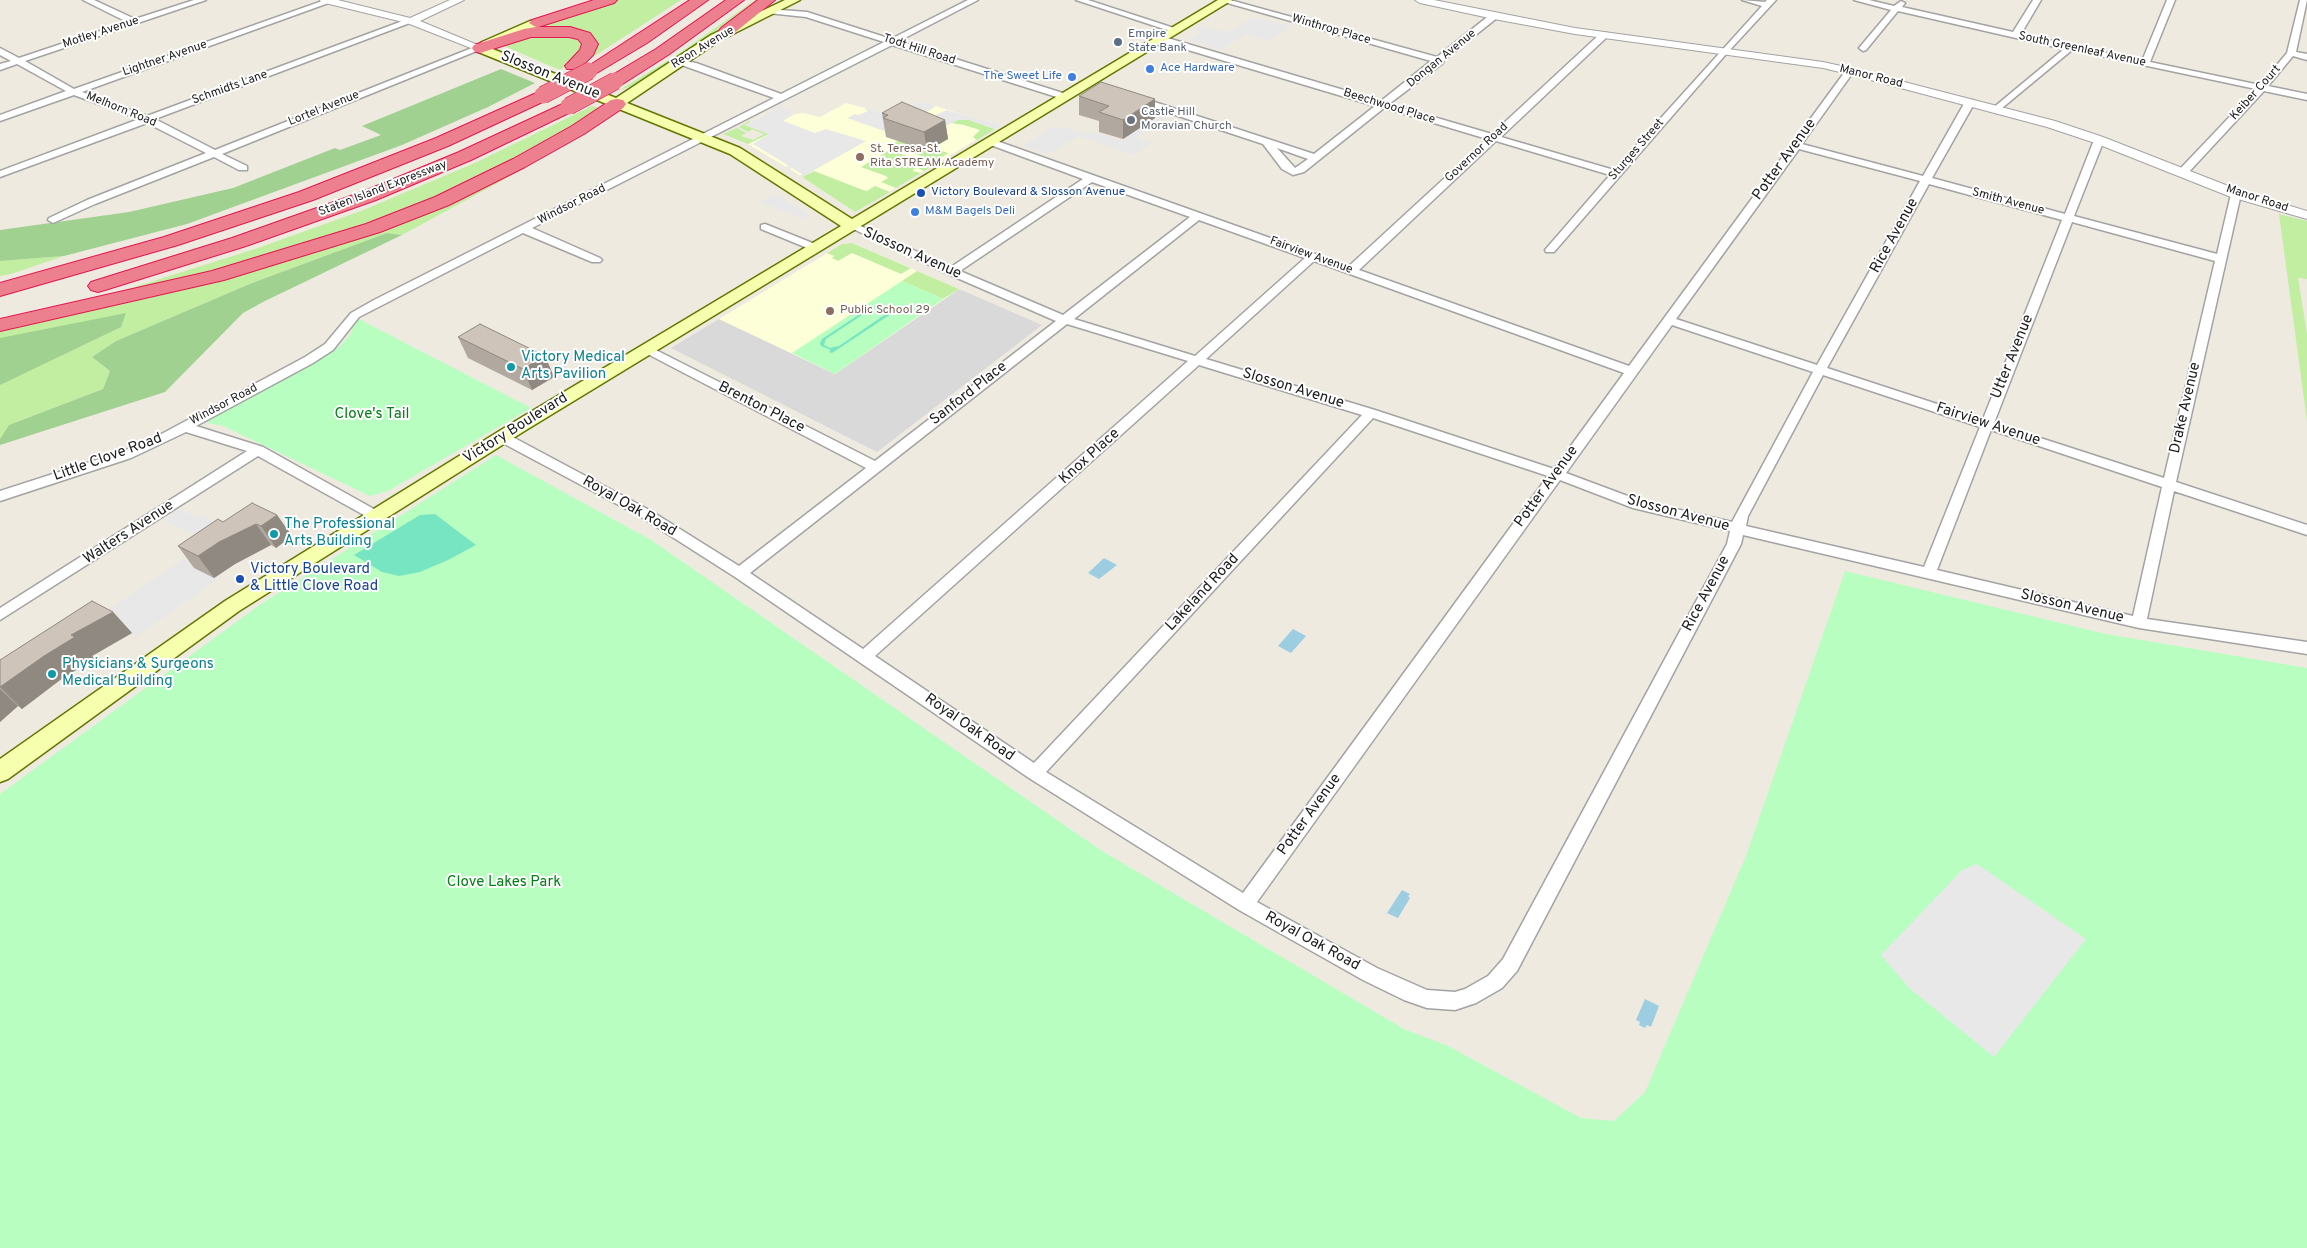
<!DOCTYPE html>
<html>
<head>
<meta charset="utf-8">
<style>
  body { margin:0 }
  canvas { display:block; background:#eeeae0 }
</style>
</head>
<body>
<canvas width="2307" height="1248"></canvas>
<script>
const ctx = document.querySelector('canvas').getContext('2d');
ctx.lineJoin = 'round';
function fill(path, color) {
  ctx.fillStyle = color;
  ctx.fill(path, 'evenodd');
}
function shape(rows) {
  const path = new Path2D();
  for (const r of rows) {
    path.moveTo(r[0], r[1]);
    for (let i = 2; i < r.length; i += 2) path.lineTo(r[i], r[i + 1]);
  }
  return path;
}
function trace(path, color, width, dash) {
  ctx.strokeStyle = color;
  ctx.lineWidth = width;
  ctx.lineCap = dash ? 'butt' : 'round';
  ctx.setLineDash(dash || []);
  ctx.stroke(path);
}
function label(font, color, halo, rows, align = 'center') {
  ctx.font = font + ' Overpass,sans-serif';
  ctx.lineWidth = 4;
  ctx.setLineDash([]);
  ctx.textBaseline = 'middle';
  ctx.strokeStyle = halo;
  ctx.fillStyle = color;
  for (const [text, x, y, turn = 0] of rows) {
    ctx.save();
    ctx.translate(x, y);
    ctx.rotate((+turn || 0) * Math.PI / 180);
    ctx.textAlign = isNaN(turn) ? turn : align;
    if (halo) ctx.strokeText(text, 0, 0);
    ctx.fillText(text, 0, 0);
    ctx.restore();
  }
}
fill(shape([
  [959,289,1042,325,877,452,671,348,719,319,835,374]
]), '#dad9d9');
fill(shape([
  [920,101,977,119,1001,125,855,212,790,169,792,168,789,166,786,167,748,144,768,134,745,125,765,114,783,121,795,114,803,113,820,117,846,103,893,115],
  [852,243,959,289,835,374,719,319,842,244]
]), '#fdffd9');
fill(shape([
  [615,0,681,0,593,57,590,56,595,49,595,39,586,34,525,30],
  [755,0,762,0,727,26,634,85,618,91,677,55],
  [546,33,578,38,584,45,575,59,560,70,504,46,507,43],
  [592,106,599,108,548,141,445,195,319,243,129,293,125,290,258,248,361,211,475,163],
  [611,114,614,115,505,179,402,235,387,233,252,283,116,341,92,357,110,371,103,389,9,425,0,439,0,330,285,262,384,229],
  [958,120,969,120,995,129,977,140,973,137,980,130,964,125,951,123],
  [749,121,751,122,745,125,769,134,748,144,723,134,737,128,746,133,741,136,753,140,764,134,752,129,748,132,739,127],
  [898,141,927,151,933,148,948,153,936,161,891,145],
  [890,150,931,165,923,168,934,166,924,171,918,168,913,169,913,171,921,173,896,188,881,182,888,178,886,176,861,167],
  [814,171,863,190,867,191,875,186,890,192,855,212,802,177],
  [2279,214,2307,221,2307,279,2298,278,2307,334,2307,421],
  [852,243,910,268,911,268,901,274,852,253,838,261,832,258,834,256,827,253,842,244],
  [64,256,11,274,0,276,0,261],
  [917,271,959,289,943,299,902,281]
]), '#c2eea1');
fill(shape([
  [501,69,535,83,488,107,402,145,187,224,64,256,0,261,0,230,129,212,233,188,335,148,340,150,381,135,362,126],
  [387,233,402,235,265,301,243,313,165,392,0,445,0,439,9,425,103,389,110,371,92,357,116,341,252,283],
  [126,313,121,327,0,385,0,338]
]), '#a0d191');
fill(shape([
  [902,281,943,299,835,374,792,353],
  [357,318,531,408,388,491,370,496,223,426,208,423,212,416,337,349,350,335],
  [496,455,651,540,1102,851,1404,1029,1448,1046,1581,1118,1614,1121,1645,1092,1746,856,1845,571,2106,634,2307,668,2307,1248,0,1248,0,794,261,604]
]), '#b8fec1');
fill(shape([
  [884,305,891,310,897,310,832,353,829,352,831,350,821,346,820,343,822,339,869,308],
  [881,307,887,309,886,314,839,346,830,348,824,345,826,339,871,309],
  [435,514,476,545,448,560,420,572,399,576,382,572,354,555,420,515]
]), '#77e5c1');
fill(shape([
  [1254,17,1291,26,1269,41,1246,34,1221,50,1188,40,1202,32,1195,29,1200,26,1228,32],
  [920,101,936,106,925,113,935,116,946,110,1001,125,995,129,969,120,958,120,944,127,887,132,847,118,855,114,859,115,868,111,865,109,866,108,893,115],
  [779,107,794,113,781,120,815,133,826,129,866,141,802,177,800,176,802,174,753,144,769,134,745,125],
  [1161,114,1168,117,1137,137,1152,143,1134,155,1079,136,1047,154,1023,146,1053,127,1060,129,1066,126,1078,132,1099,133,1121,140],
  [773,195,782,196,785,200,810,215,803,219,760,202],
  [179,509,196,517,203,516,226,527,231,540,198,564,222,577,137,636,111,622,0,682,206,544,198,536,163,520],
  [1977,864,2086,939,1994,1057,1908,987,1881,955,1962,870]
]), '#e8e8e8');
fill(shape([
  [1104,558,1117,565,1099,579,1088,573],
  [1293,629,1306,636,1291,653,1278,646],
  [1402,890,1410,894,1408,896,1410,898,1398,918,1387,913],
  [1645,999,1659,1006,1651,1027,1647,1025,1645,1028,1639,1025,1640,1022,1636,1020]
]), '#9ccde0');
const minor = shape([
  [83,0,94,0,135,19,194,0,206,0,25,61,74,89,325,0,334,1,82,92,147,116,408,19,415,21,155,119,215,150,477,46,484,48,222,154,247,166,247,170,239,170,214,157,95,204,53,223,48,220,49,218,87,200,206,153,147,123,0,177,0,171,139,119,74,95,0,121,0,115,66,91,17,64,0,70,0,64,11,61,0,55,0,48,19,58,127,22,83,0],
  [968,0,978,0,899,41,1069,95,1069,99,1063,99,892,45,532,228,600,258,602,260,600,262,592,262,523,233,359,317,333,350,313,363,196,426,263,447,381,513,383,516,381,519,371,519,258,456,0,620,0,608,247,451,186,432,131,458,0,501,0,491,121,452,154,438,305,357,325,344,351,313,374,300,774,98,676,63,676,59,696,63,781,94,884,42,806,17,768,13,768,9,807,12,891,39,968,0],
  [1076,0,1088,0,1180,30,1173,32,1076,0],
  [1217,0,1230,0,1437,57,1491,14,1497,14,1497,18,1444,60,1443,63,1389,104,1492,134,1601,33,1607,33,1607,37,1501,137,1614,170,1762,6,1742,0,1765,2,1767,0,1776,0,1727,53,1554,252,1546,252,1545,250,1610,175,1496,141,1359,270,1629,366,1847,69,1854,71,1802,144,1923,176,1965,102,1973,100,1975,102,1932,178,2065,214,2094,140,2099,137,2102,138,2104,140,2074,216,2217,254,2231,194,2232,192,2240,192,2241,194,2176,482,2307,525,2307,535,2174,491,2147,619,2307,642,2307,654,2139,628,1743,535,1741,544,1517,971,1502,988,1476,1003,1455,1010,1427,1008,1404,1000,1363,980,1239,910,1029,778,735,577,641,517,497,440,496,437,502,433,507,434,651,511,739,566,866,468,640,350,646,346,650,347,875,461,1056,321,948,274,847,226,848,224,856,224,951,267,1083,179,988,144,988,140,994,140,1349,266,1487,139,1384,108,1304,172,1293,175,1282,169,1263,144,1133,101,1133,97,1139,97,1314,154,1375,106,1158,41,1158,37,1164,37,1381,101,1431,61,1217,0],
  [1277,148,1308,159,1295,168,1277,148],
  [1799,149,1920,181,1817,365,1676,319,1799,149],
  [1092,182,1190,217,1063,315,960,271,1092,182],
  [1929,184,2062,220,1983,419,1827,368,1929,184],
  [1199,220,1305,258,1195,356,1074,319,1199,220],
  [2072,222,2215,261,2164,478,1994,423,2072,222],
  [1314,261,1347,273,1624,373,1554,469,1375,410,1206,359,1314,261],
  [1067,324,1188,361,863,649,750,573,1067,324],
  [1672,325,1813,372,1732,522,1641,501,1566,473,1672,325],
  [1199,365,1362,415,1034,763,875,656,1199,365],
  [1823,375,1980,427,1924,567,1746,526,1748,516,1823,375],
  [1373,418,1548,476,1243,893,1046,772,1373,418],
  [1991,430,2162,487,2133,616,1937,570,1991,430],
  [1560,480,1633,508,1730,531,1727,544,1503,959,1488,976,1465,989,1455,992,1427,990,1377,968,1257,902,1560,480],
  [1854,0,1869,0,1894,6,1901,1,1905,3,1902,7,2013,32,2033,0,2041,0,2021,34,2142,61,2167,0,2175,0,2150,62,2260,85,2287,53,2300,0,2307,0,2296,52,2307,54,2307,60,2293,56,2268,86,2307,94,2307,100,2264,91,2187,174,2183,175,2179,174,2179,170,2256,89,2072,50,1996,113,1991,110,1993,108,2064,49,1898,11,1866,50,1863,51,1859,48,1891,10,1854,0],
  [765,224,820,246,821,248,820,250,812,250,761,229,761,225,765,224]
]);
const tertiary = shape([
  [320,0,338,0,410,18,450,0,464,0,420,21,485,48,480,51,476,50,407,23,321,2,320,0],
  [1415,0,1434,0,1575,28,1823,62,1850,68,2055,121,2103,137,2241,191,2307,211,2307,219,2231,197,2095,143,2047,127,1848,74,1823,68,1575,34,1494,19,1420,3,1415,0]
]);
const secondary = shape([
  [785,0,800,0,719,41,627,103,740,148,852,219,1218,0,1232,0,526,430,239,611,8,779,0,782,0,759,225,601,514,422,841,226,730,154,476,51,474,48,482,42,530,21,538,21,540,24,538,27,490,48,616,98,711,35,785,0]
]);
const motorway = shape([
  [594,0,617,0,614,3,538,27,570,27,590,33,598,44,593,55,579,69,567,69,565,66,580,50,582,44,578,39,569,37,531,37,480,53,474,51,472,48,474,45,524,29,536,27,529,23,532,20,594,0],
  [690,0,708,0,647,43,595,74,583,74,581,71,690,0],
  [726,0,744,0,668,55,621,85,609,85,607,81,609,77,656,49,726,0],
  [758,0,775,0,733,34,721,34,719,31,721,28,758,0],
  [543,90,549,91,551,95,549,99,448,146,313,200,178,245,0,296,0,283,164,237,299,192,436,138,543,90],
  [617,99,623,100,626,104,623,108,584,134,525,167,449,205,380,232,224,280,0,331,0,319,212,271,366,224,435,197,513,159,572,126,611,100,617,99],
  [569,101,575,102,578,106,575,110,471,160,376,200,246,246,105,290,98,292,91,290,88,286,91,282,232,238,362,192,459,152,569,101]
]);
trace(minor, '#a3a3a3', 3);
trace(tertiary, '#a3a3a3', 2);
trace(secondary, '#627600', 3);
trace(motorway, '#e41550', 2);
fill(minor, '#fff');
fill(tertiary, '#fff');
fill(secondary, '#f6ffae');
fill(motorway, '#ed808e');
const motorwayBridge = shape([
  [543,95,589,71],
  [569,106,615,81]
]);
trace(motorwayBridge, '#e41550', 18, []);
trace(motorwayBridge, '#ed808e', 17);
fill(shape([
  [1079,96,1155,99,1155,118,1123,139,1099,132,1099,121,1079,115],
  [882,113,945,120,948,139,927,151,886,137],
  [458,337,545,356,554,377,532,390,468,358],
  [277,515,292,536,276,548,271,545,235,564,214,578,194,568,178,546,223,522],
  [113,612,132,633,92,656,95,659,64,677,22,709,18,706,0,722,0,660]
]), '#b1a99f');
fill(shape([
  [1155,99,1155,118,1123,139,1123,120],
  [945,120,948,139,927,151,924,132],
  [545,356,554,377,532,390,523,369],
  [277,515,292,536,276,548,261,526],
  [256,524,271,545,235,564,214,578,198,556,219,542],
  [113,612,132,633,92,656,95,659,64,677,22,709,0,687,71,635],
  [0,689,18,706,0,722]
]), '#908982');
const building = shape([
  [1101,82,1155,99,1123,120,1099,112,1109,106,1079,96,1101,82],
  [902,102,945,120,924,132,883,118,888,115,882,113,902,102],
  [480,324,545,356,523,369,458,337,480,324],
  [252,503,277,515,261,526,256,524,219,542,198,556,178,546,218,519,223,522,252,503],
  [92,601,113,612,71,635,75,637,44,656,0,687,0,660,92,601]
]);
fill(building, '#cec4b9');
trace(building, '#908982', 1);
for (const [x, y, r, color] of [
  [1118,42,5,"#5c6f8a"],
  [1150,69,5,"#3f7fe0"],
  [1072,77,5,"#3f7fe0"],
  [1131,120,5,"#6b7280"],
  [860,157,5,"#8d6e63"],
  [921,193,5,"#1a4fb4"],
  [915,212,5,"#3f7fe0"],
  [830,311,5,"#8d6e63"],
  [511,367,5,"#0f9aa8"],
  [274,534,5,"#0f9aa8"],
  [240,579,5,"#1a4fb4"],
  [52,674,5,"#0f9aa8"]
]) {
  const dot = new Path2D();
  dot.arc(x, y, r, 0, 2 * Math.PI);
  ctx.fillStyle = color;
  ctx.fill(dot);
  trace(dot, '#fff', 2);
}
label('12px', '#1c1c1c', '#fff', [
  ["Winthrop Place",1331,30,16],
  ["Motley Avenue",101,33,-18],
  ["Reon Avenue",703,48,-31],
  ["Todt Hill Road",919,50,18],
  ["South Greenleaf Avenue",2082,50,12],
  ["Lightner Avenue",165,59,-19],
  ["Dongan Avenue",1442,59,-39],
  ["Manor Road",1871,77,14],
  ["Schmidts Lane",230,88,-20],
  ["Keiber Court",2256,93,-48],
  ["Beechwood Place",1389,107,17],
  ["Lortel Avenue",324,109,-22],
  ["Melhorn Road",121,110,22],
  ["Sturges Street",1637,150,-49],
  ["Governor Road",1477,153,-43],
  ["Staten Island Expressway",383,189,-21],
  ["Manor Road",2257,199,18],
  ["Smith Avenue",2008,202,15],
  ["Windsor Road",572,205,-27],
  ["Fairview Avenue",1311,256,20],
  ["Windsor Road",224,405,-28]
]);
label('12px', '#4e5e75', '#fff', [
  ["Empire",1128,35],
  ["State Bank",1128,49]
], 'left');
label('12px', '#366cbe', '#fff', [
  ["Ace Hardware",1160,69],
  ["The Sweet Life",1062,77,"right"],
  ["M&M Bagels Deli",925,212]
], 'left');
label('12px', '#5b616d', '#fff', [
  ["Castle Hill",1141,113],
  ["Moravian Church",1141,127]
], 'left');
label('12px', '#785e54', '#fff', [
  ["St. Teresa-St.",870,150],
  ["Rita STREAM Academy",870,164],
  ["Public School 29",840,311]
], 'left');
label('12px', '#164399', '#fff', [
  ["Victory Boulevard & Slosson Avenue",931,193]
], 'left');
label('15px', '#1c1c1c', '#fff', [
  ["Slosson Avenue",550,76,22],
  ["Potter Avenue",1785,160,-54],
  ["Rice Avenue",1895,236,-61],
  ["Slosson Avenue",912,254,24],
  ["Utter Avenue",2013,357,-68],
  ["Slosson Avenue",1293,389,17],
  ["Sanford Place",969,394,-38],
  ["Brenton Place",761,408,27],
  ["Drake Avenue",2186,408,-77],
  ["Fairview Avenue",1988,425,18],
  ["Victory Boulevard",516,429,-32],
  ["Knox Place",1090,457,-42],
  ["Little Clove Road",108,458,-20],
  ["Potter Avenue",1547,487,-54],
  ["Royal Oak Road",629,507,30],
  ["Slosson Avenue",1678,514,15],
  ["Walters Avenue",129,533,-33],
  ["Lakeland Road",1203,593,-47],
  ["Rice Avenue",1707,594,-62],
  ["Slosson Avenue",2072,607,13],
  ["Royal Oak Road",969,728,35],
  ["Potter Avenue",1310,815,-54],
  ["Royal Oak Road",1312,942,29]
]);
label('15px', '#0d838f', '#fff', [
  ["Victory Medical",521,358],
  ["Arts Pavilion",521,375],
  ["The Professional",284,525],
  ["Arts Building",284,542],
  ["Physicians & Surgeons",62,665],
  ["Medical Building",62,682]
], 'left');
label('15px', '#028114', '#fff', [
  ["Clove's Tail",372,415],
  ["Clove Lakes Park",504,883]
]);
label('15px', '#164399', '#fff', [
  ["Victory Boulevard",250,570],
  ["& Little Clove Road",250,587]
], 'left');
</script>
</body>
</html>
